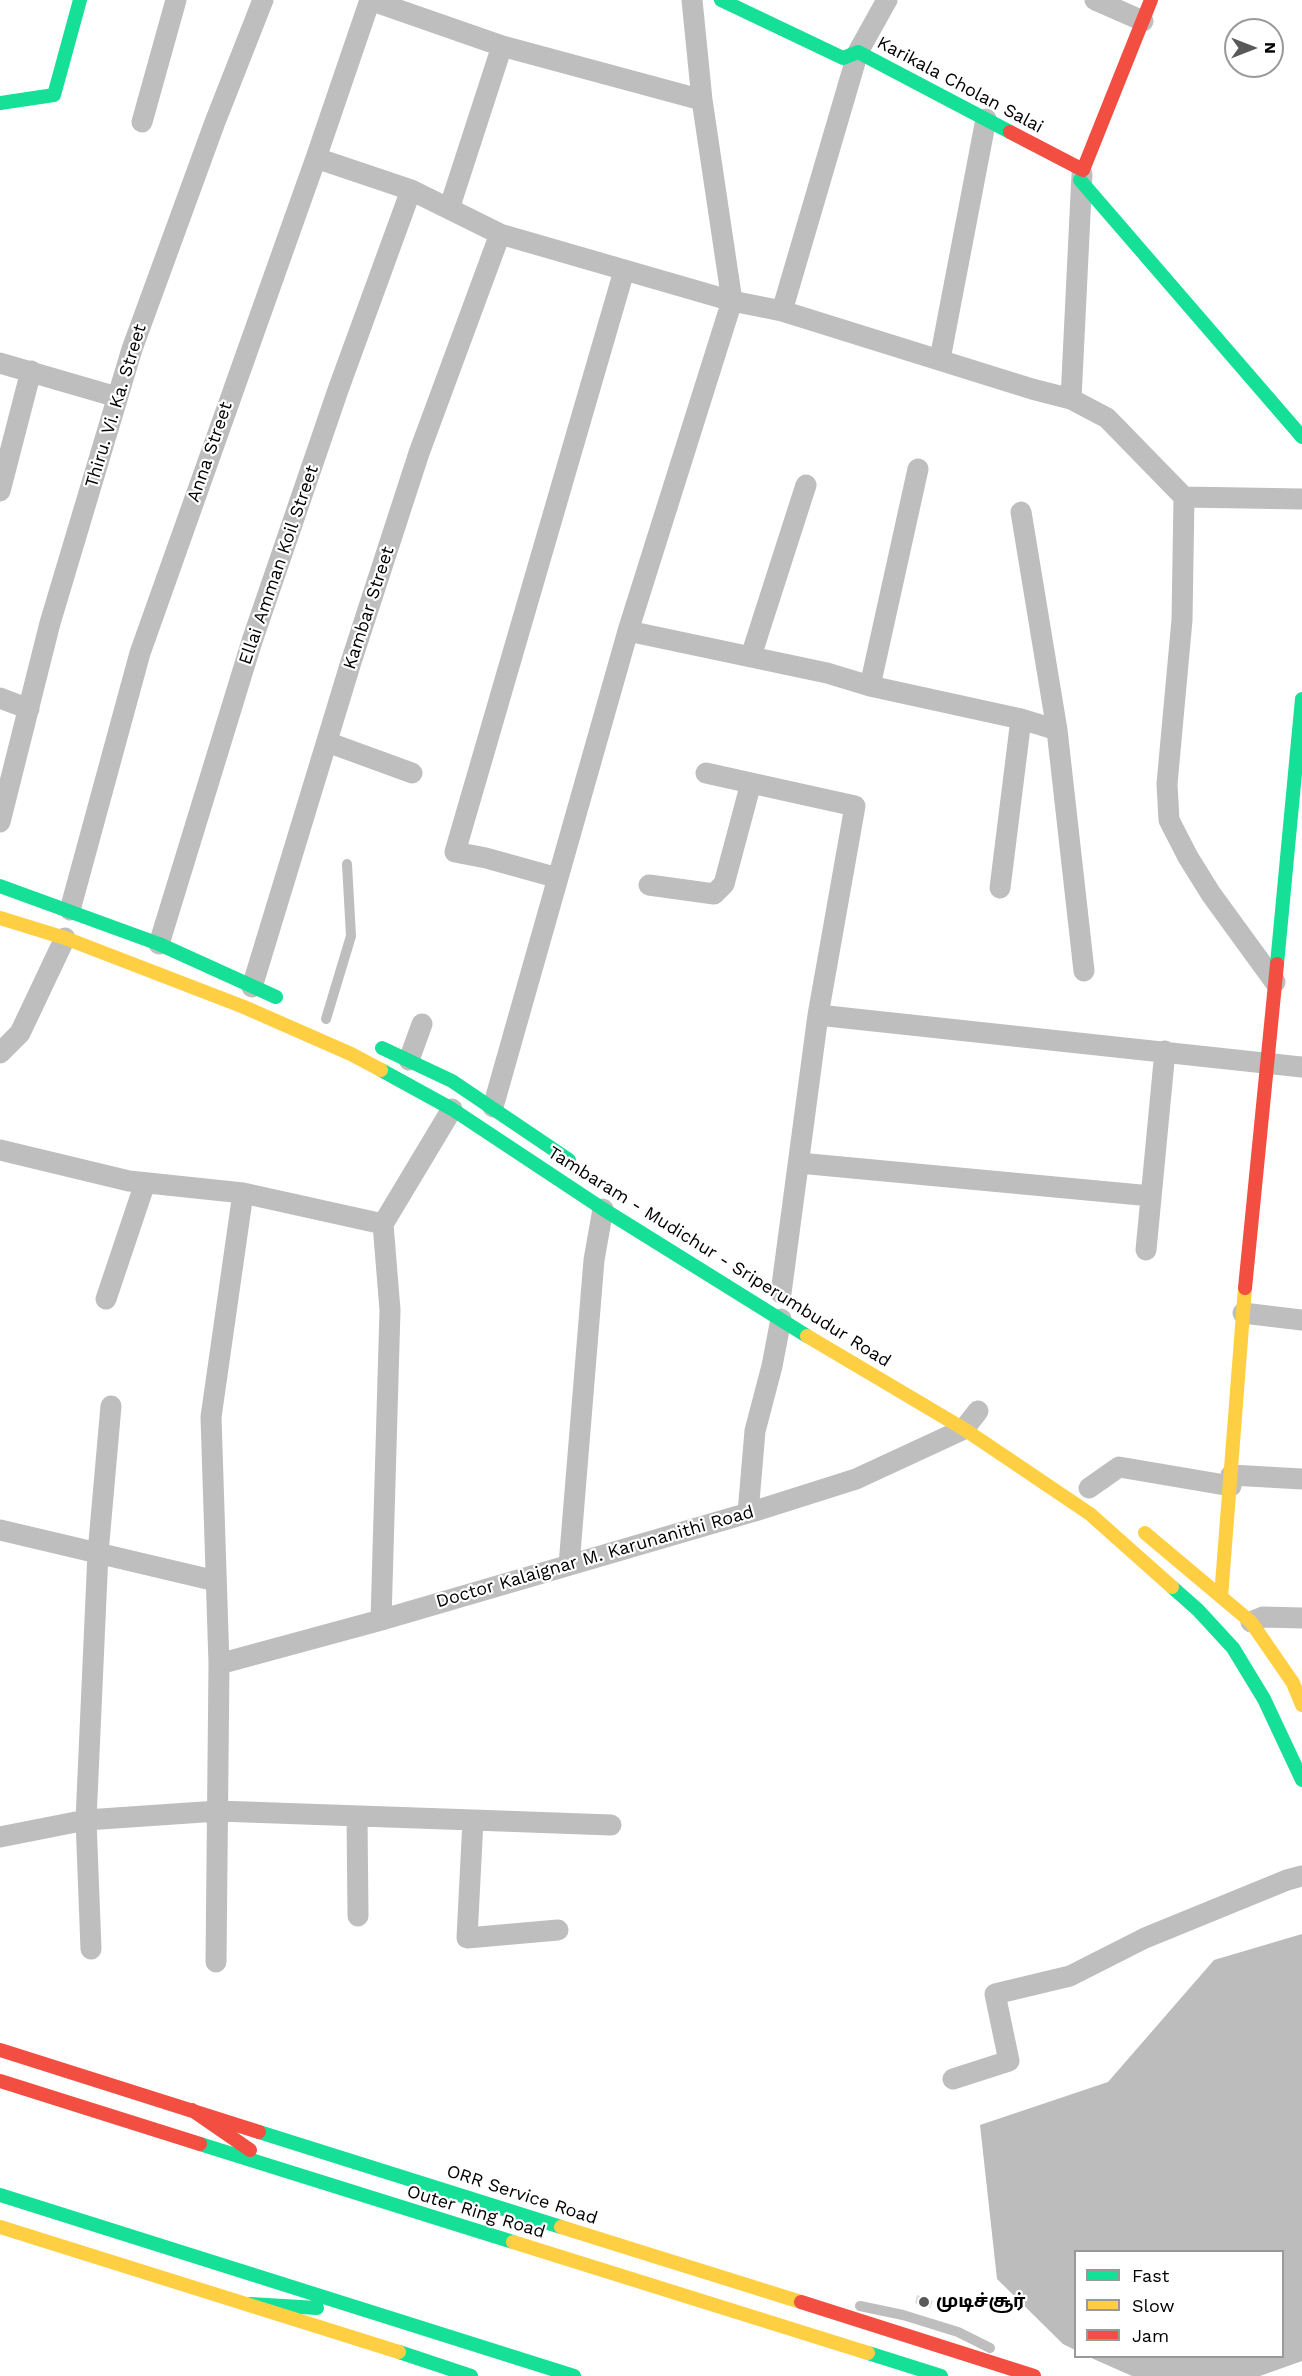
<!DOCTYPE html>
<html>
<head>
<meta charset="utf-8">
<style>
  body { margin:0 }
  #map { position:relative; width:1302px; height:2376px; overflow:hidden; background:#fff; font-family:"Work Sans",sans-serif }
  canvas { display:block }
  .legend { position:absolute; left:1074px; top:2250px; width:210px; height:108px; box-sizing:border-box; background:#fff; border:2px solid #999; margin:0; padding:8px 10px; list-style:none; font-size:18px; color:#000 }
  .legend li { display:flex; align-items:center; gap:12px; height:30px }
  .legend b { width:30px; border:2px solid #999 }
  .north { position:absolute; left:1224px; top:18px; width:60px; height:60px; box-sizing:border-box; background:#fff; border:2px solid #999; border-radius:50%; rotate:90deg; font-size:16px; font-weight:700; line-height:24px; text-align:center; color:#000 }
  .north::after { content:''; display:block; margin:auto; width:21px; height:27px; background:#595959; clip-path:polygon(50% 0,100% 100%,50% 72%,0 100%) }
</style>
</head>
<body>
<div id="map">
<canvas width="1302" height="2376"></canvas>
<ul class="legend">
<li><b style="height:8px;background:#16e098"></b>Fast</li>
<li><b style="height:8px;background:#ffcf43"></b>Slow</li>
<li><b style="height:8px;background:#f24e42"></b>Jam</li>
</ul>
<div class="north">N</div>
</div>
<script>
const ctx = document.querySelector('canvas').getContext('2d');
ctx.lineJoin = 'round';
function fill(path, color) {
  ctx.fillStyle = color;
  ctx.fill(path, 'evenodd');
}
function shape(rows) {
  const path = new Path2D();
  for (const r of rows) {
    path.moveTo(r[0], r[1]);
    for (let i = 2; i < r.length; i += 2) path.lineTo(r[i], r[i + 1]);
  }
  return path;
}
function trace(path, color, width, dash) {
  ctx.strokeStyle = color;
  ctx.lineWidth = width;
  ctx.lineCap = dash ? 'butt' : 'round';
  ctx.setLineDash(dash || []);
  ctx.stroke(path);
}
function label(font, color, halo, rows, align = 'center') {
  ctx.font = font + ' "Work Sans","Noto Sans Tamil",sans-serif';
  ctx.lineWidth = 4.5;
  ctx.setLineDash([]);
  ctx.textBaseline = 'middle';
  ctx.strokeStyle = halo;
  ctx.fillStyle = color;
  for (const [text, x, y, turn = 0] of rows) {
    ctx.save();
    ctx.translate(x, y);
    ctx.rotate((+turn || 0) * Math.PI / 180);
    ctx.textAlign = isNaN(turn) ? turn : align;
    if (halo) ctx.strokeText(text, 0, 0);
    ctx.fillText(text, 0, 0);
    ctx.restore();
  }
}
fill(shape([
  [1302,1934,1302,2361,1260,2376,1132,2376,1089,2357,1282,2356,1282,2252,1076,2252,1075,2350,1063,2344,997,2279,980,2125,1108,2082,1214,1960]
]), '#bcbcbc');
fill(shape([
  [917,2295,933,2301,930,2308,915,2303]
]), '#dcdcdc');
trace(shape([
  [326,1019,351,936,347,864],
  [860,2306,903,2315,958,2332,990,2348]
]), '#bebebe', 10);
trace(shape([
  [370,0,502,46,702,100],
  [1095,0,1143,21],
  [142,122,176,0],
  [316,158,411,190,500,234,732,301,782,311,1032,389,1071,399,1107,418,1184,497,1302,499],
  [449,209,502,46],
  [782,311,858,52,887,0],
  [940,359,986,119],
  [0,363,117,397],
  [1071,399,1082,174],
  [0,491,31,371],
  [1184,497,1182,620,1167,784,1169,820,1188,857,1211,894,1275,982],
  [1021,512,1057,730,1084,971],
  [628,631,827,673,870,686,1021,719,1057,730],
  [751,656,806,485],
  [870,686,918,469],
  [0,698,29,709],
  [327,742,412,773],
  [706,773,751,783],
  [0,822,50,623,132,349,215,122,263,0],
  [558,878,486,858,455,852,624,271],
  [649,885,714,894,724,884,751,783,855,806,818,1015,781,1293],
  [1000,888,1021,719],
  [70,910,140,653,316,158,370,0],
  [159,944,252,641,338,390,411,190],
  [252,987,351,662,419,453,500,234],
  [818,1015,1302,1067],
  [0,1053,20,1033,65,938],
  [409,1060,422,1024],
  [493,1107,628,631,732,301,702,100,692,0],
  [0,1150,129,1181,243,1193,383,1224,452,1109],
  [799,1163,1151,1196],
  [1146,1250,1165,1051],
  [106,1299,145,1183],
  [1243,1313,1302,1320],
  [1231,1475,1302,1479],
  [1089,1488,1119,1467,1231,1486],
  [748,1513,755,1431,772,1366,781,1319],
  [0,1530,216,1581],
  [569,1565,594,1260,603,1209],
  [381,1620,390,1310,383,1224],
  [1251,1622,1263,1617,1302,1618],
  [219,1664,381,1620,755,1511,856,1479,964,1429,978,1411],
  [357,1816,358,1916],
  [473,1820,611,1825],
  [0,1837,86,1820,218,1811,473,1820,467,1938,558,1930],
  [91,1949,86,1820,98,1553,111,1406],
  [216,1962,219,1664,211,1417,243,1193],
  [953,2079,1009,2061,995,1994,1070,1976,1145,1938,1287,1880,1302,1876]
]), '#bebebe', 21);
trace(shape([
  [721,0,843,58,858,52,1010,132],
  [0,103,54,95,80,0],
  [1080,180,1302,437],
  [0,886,159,944,276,997],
  [1277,964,1302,699],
  [382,1048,452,1081,569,1160],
  [381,1070,452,1109,603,1209,807,1336],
  [1172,1587,1198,1610,1233,1648,1264,1699,1302,1780],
  [259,2132,561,2227],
  [200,2144,513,2242],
  [0,2195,574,2376],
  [250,2304,317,2308],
  [399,2352,471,2376],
  [868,2353,941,2376]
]), '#16e098', 14);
trace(shape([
  [0,918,65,938,244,1007,351,1054,381,1070],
  [807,1336,964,1429,1090,1514,1172,1587],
  [1145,1533,1251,1622,1293,1683,1302,1705],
  [1221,1597,1245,1288],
  [0,2227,399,2352],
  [561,2227,801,2302],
  [513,2242,868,2353]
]), '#ffcf43', 14);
trace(shape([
  [1010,132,1083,170,1151,0],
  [1245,1288,1277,964],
  [0,2050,259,2132],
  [0,2081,200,2144],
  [192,2110,250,2150],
  [801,2302,1034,2376]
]), '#f24e42', 14);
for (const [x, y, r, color] of [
  [924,2302,6,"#595959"]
]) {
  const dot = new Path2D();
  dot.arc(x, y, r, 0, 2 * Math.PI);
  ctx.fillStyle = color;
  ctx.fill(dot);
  trace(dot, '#fff', 2);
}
label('18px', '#000', '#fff', [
  ["Karikala Cholan Salai",960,85,28],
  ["Thiru. Vi. Ka. Street",116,406,-73],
  ["Anna Street",210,452,-71],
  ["Ellai Amman Koil Street",279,565,-71],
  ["Kambar Street",369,608,-72],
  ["Tambaram - Mudichur - Sriperumbudur Road",719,1257,32],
  ["Doctor Kalaignar M. Karunanithi Road",595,1557,-16],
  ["ORR Service Road",522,2195,18],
  ["Outer Ring Road",476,2212,17]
]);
label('bold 18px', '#000', '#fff', [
  ["முடிச்சூர்",936,2302]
], 'left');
</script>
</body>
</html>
